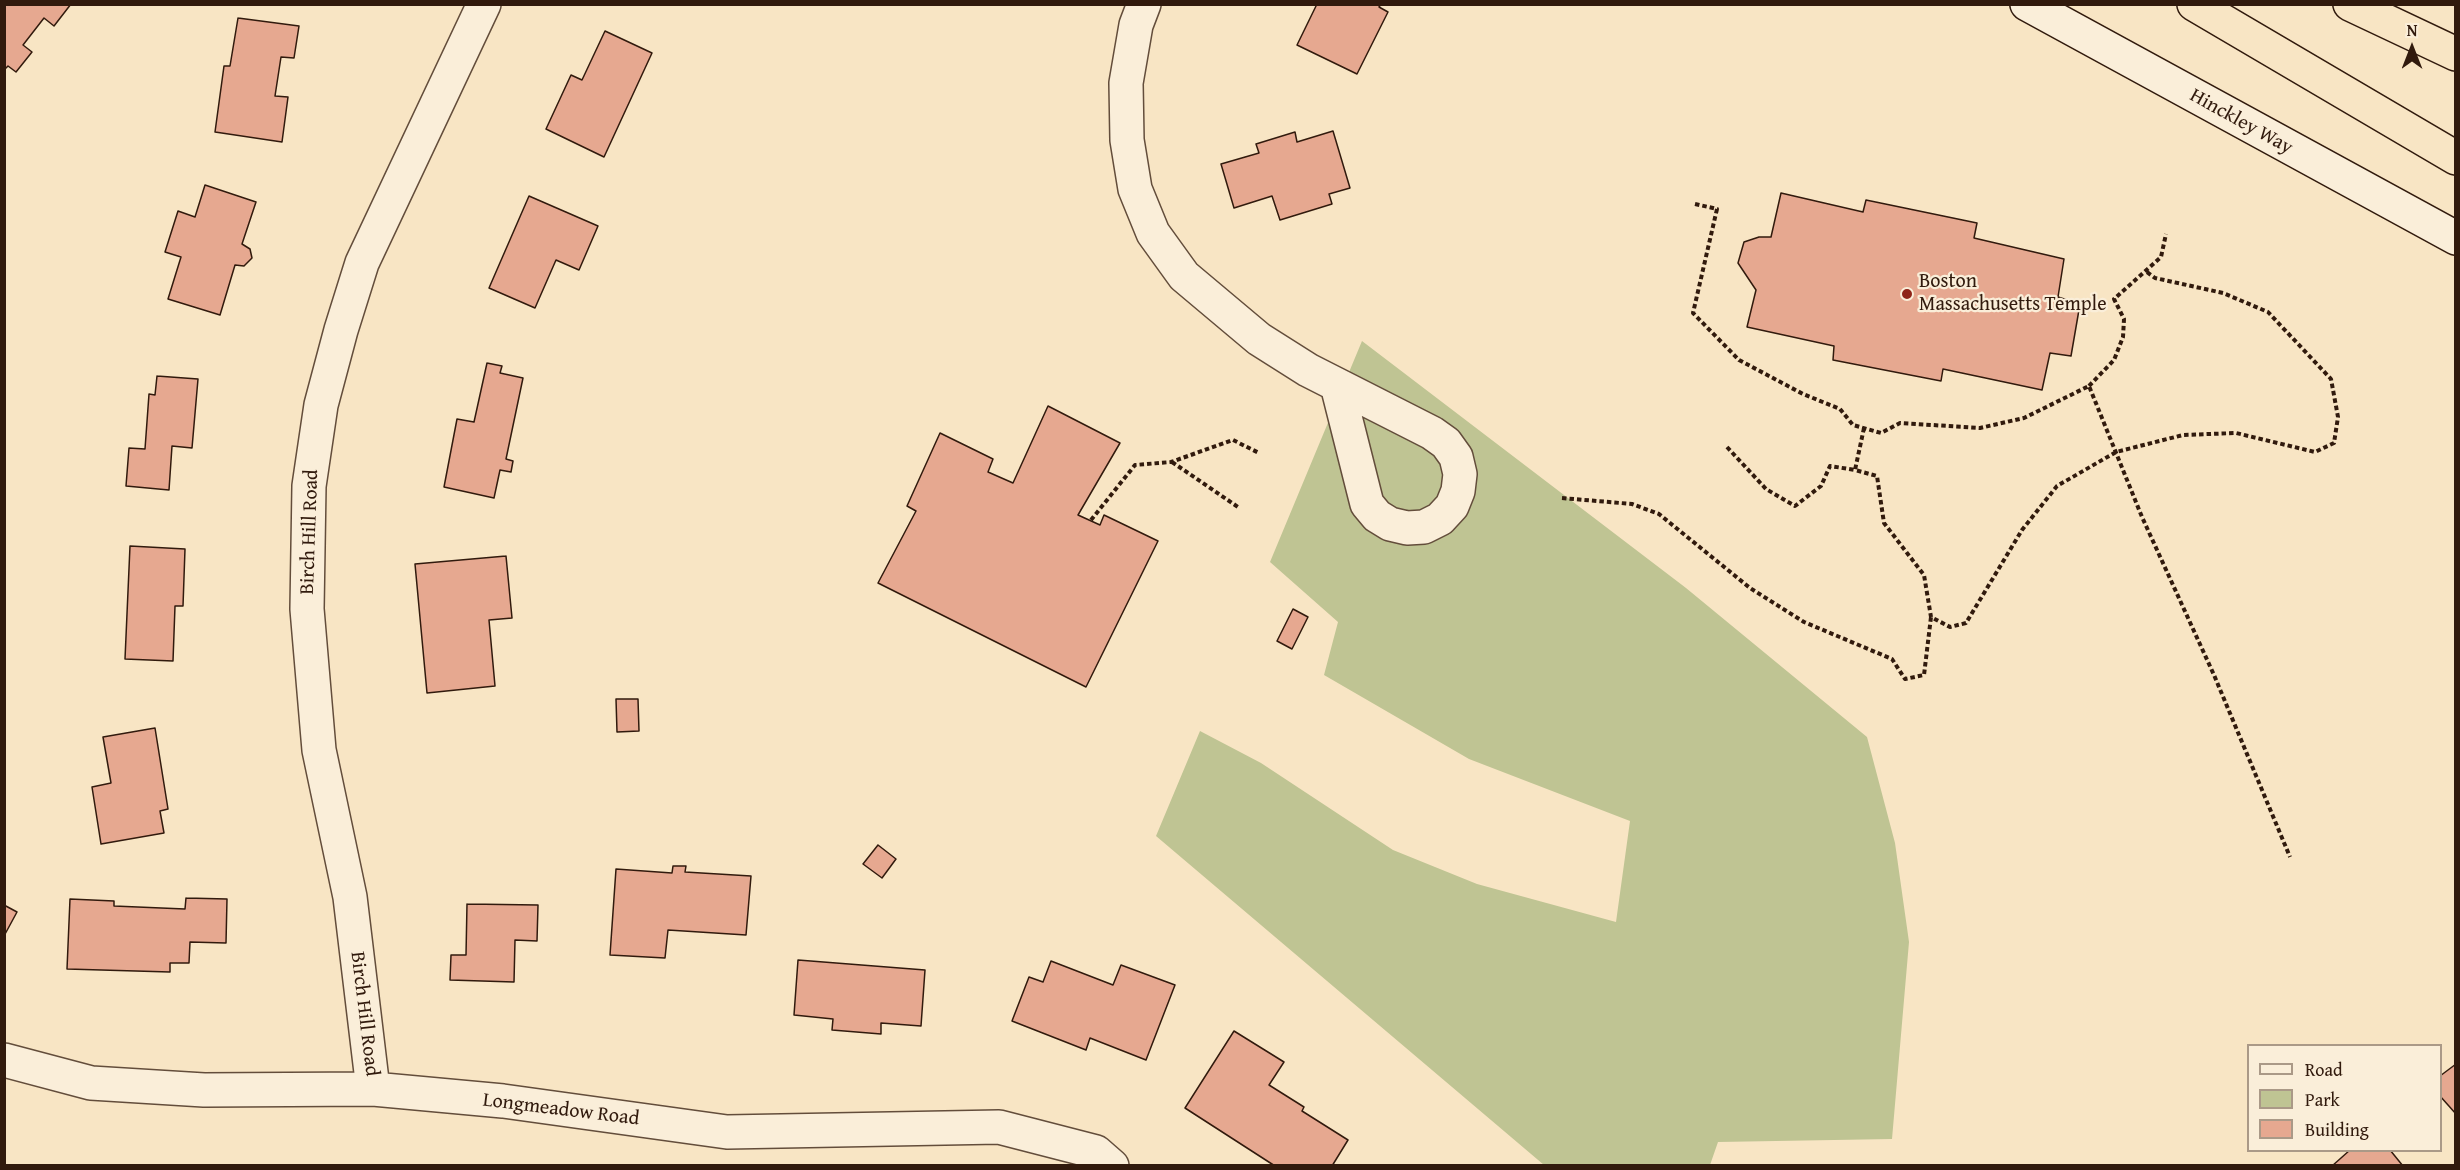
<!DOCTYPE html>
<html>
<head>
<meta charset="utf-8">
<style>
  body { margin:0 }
  #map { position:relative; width:2460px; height:1170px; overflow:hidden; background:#f8e5c4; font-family:"Gentium Book Plus",serif }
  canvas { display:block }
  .frame { position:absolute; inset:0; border:6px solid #311a0d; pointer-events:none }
  .legend { position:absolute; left:2247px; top:1044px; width:195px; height:108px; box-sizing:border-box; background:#faeed9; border:2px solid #aa9987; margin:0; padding:8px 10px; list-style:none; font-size:18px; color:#311a0d }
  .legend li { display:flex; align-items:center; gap:12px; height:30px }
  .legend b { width:30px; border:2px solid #aa9987 }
  .north { position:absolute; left:2382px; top:18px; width:60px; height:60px; -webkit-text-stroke:4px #faeed9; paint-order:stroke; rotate:0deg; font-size:16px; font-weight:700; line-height:24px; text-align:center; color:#311a0d }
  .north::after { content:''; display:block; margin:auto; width:21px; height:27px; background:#311a0d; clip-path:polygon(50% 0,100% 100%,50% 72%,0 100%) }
</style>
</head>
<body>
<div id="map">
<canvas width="2460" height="1170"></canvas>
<div class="frame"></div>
<ul class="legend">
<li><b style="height:8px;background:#faeed9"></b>Road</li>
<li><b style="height:16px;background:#bfc493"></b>Park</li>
<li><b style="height:16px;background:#e6a890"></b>Building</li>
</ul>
<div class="north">N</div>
</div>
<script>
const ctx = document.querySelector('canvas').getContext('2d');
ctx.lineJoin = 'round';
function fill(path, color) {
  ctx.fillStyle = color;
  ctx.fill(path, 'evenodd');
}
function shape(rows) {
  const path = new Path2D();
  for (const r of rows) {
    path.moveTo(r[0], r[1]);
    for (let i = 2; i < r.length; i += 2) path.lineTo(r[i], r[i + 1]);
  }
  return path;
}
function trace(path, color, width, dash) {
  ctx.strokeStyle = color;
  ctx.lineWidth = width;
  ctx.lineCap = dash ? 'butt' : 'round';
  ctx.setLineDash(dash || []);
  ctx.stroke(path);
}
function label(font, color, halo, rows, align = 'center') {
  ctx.font = font + ' "Gentium Book Plus",serif';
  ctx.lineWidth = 4.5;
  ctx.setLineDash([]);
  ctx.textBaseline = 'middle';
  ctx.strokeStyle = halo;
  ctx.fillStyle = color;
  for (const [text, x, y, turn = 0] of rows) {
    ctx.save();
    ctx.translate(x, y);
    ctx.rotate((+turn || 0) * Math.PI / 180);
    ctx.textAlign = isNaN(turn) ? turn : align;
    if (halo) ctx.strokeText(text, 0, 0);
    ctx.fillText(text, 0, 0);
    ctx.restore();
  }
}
fill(shape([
  [1362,341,1686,588,1867,737,1895,843,1909,942,1892,1139,1718,1142,1710,1165,1544,1165,1156,836,1200,731,1261,763,1393,850,1477,884,1616,922,1630,821,1469,759,1324,675,1338,622,1270,562]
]), '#bfc493');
const building = shape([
  [4,4,71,4,54,26,44,18,23,45,32,52,16,72,8,66,4,70,4,4],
  [1317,4,1381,4,1379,7,1388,12,1357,74,1297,45,1317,4],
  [238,18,299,26,294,58,281,57,275,96,288,97,282,142,215,132,224,66,230,66,238,18],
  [605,31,652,53,604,157,546,129,571,75,582,80,605,31],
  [1333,131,1350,188,1329,194,1332,204,1280,220,1272,196,1234,208,1221,164,1259,153,1256,144,1295,132,1297,142,1333,131],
  [205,185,256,202,242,244,250,249,252,258,244,266,235,265,220,315,168,299,181,257,165,252,178,211,195,217,205,185],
  [1781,193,1863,212,1866,200,1977,223,1974,238,2064,259,2058,297,2080,304,2071,356,2050,353,2042,390,1943,369,1941,381,1833,360,1834,346,1747,327,1756,290,1738,263,1744,242,1759,237,1771,237,1781,193],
  [529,196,598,226,579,270,556,260,535,308,489,288,529,196],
  [487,363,502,366,500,373,523,378,506,459,513,461,511,472,500,470,494,498,444,487,457,419,474,422,487,363],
  [157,376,198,379,192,448,172,446,169,490,126,486,129,448,145,449,149,394,155,395,157,376],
  [1048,406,1120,443,1078,515,1100,525,1104,515,1158,541,1086,687,878,583,916,511,907,506,940,433,993,459,988,472,1013,483,1048,406],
  [130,546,185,549,183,606,175,606,173,661,125,659,130,546],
  [506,556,512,618,489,620,495,686,427,693,415,564,506,556],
  [1293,609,1308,617,1292,649,1277,641,1293,609],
  [616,699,638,699,639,731,617,732,616,699],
  [155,728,168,809,160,811,164,833,101,844,92,787,111,783,103,737,155,728],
  [878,845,896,859,882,878,863,864,878,845],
  [673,866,686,866,685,872,751,876,746,935,668,930,665,958,610,955,616,869,672,873,673,866],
  [186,898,227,899,226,943,190,942,189,963,170,963,170,972,67,969,70,899,114,901,114,906,185,909,186,898],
  [467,904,538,905,537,941,515,940,514,982,450,980,451,955,466,955,467,904],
  [4,905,17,912,4,936,4,905],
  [798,960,925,970,921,1026,881,1023,881,1034,832,1030,833,1019,794,1015,798,960],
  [1051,961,1113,985,1121,965,1175,985,1146,1060,1090,1038,1086,1050,1012,1021,1029,977,1043,982,1051,961],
  [1234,1031,1284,1062,1269,1085,1304,1107,1302,1111,1348,1140,1332,1166,1275,1166,1185,1108,1234,1031],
  [2456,1064,2456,1114,2440,1096,2440,1076,2456,1064],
  [2350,1150,2390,1150,2403,1166,2332,1166,2350,1150]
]);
fill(building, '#e6a890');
trace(building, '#311a0d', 1.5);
const minor = shape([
  [1144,4,1136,25,1126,83,1127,140,1135,189,1153,233,1184,276,1259,339,1308,370,1432,433,1446,443,1456,457,1460,474,1458,491,1452,506,1440,519,1424,527,1407,528,1390,524,1377,516,1367,504,1337,385],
  [4,1060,91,1083,204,1090,373,1089,503,1101,727,1132,999,1127,1096,1152,1112,1166],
  [373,1089,350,897,319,750,307,609,309,486,321,405,341,330,362,263,484,4]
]);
const secondary = shape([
  [2027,4,2456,238]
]);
const motorway = shape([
  [2194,4,2456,158],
  [2350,4,2456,54]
]);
trace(minor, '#634d3b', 36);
trace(secondary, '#311a0d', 36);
trace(motorway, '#311a0d', 36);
trace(shape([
  [1695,204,1717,209,1693,313,1739,360,1803,394,1840,409,1853,425,1881,433,1900,423,1980,428,2024,418,2089,386,2142,517,2214,675,2290,857],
  [2089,386,2114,360,2123,337,2124,319,2114,299,2161,257,2166,234],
  [1864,428,1855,470,1877,476,1884,523,1924,575,1931,617,1950,627,1966,623,2022,530,2057,486,2116,452,2183,435,2236,433,2315,452,2334,443,2338,417,2331,379,2268,312,2223,293,2155,278,2147,272],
  [1727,447,1766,489,1795,506,1821,486,1830,466,1855,470],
  [1172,462,1238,507],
  [1562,498,1632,504,1659,514,1750,588,1804,622,1892,659,1905,679,1924,675,1931,617],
  [1091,520,1135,465,1171,462,1233,440,1259,453]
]), '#311a0d', 4, [4.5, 3]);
trace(minor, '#faeed9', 33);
trace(secondary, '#faeed9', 33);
trace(motorway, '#f8e5c4', 33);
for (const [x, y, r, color] of [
  [1907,294,6,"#8f2418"]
]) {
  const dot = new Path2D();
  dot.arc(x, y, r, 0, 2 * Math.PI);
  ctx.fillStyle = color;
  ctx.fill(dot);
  trace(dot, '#faeed9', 2);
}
label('20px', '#311a0d', '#faeed9', [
  ["Hinckley Way",2241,122,29],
  ["Birch Hill Road",310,532,-88],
  ["Birch Hill Road",364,1014,83],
  ["Longmeadow Road",561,1110,7]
]);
label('20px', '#311a0d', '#faeed9', [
  ["Boston",1919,282],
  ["Massachusetts Temple",1919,305]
], 'left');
</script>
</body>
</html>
